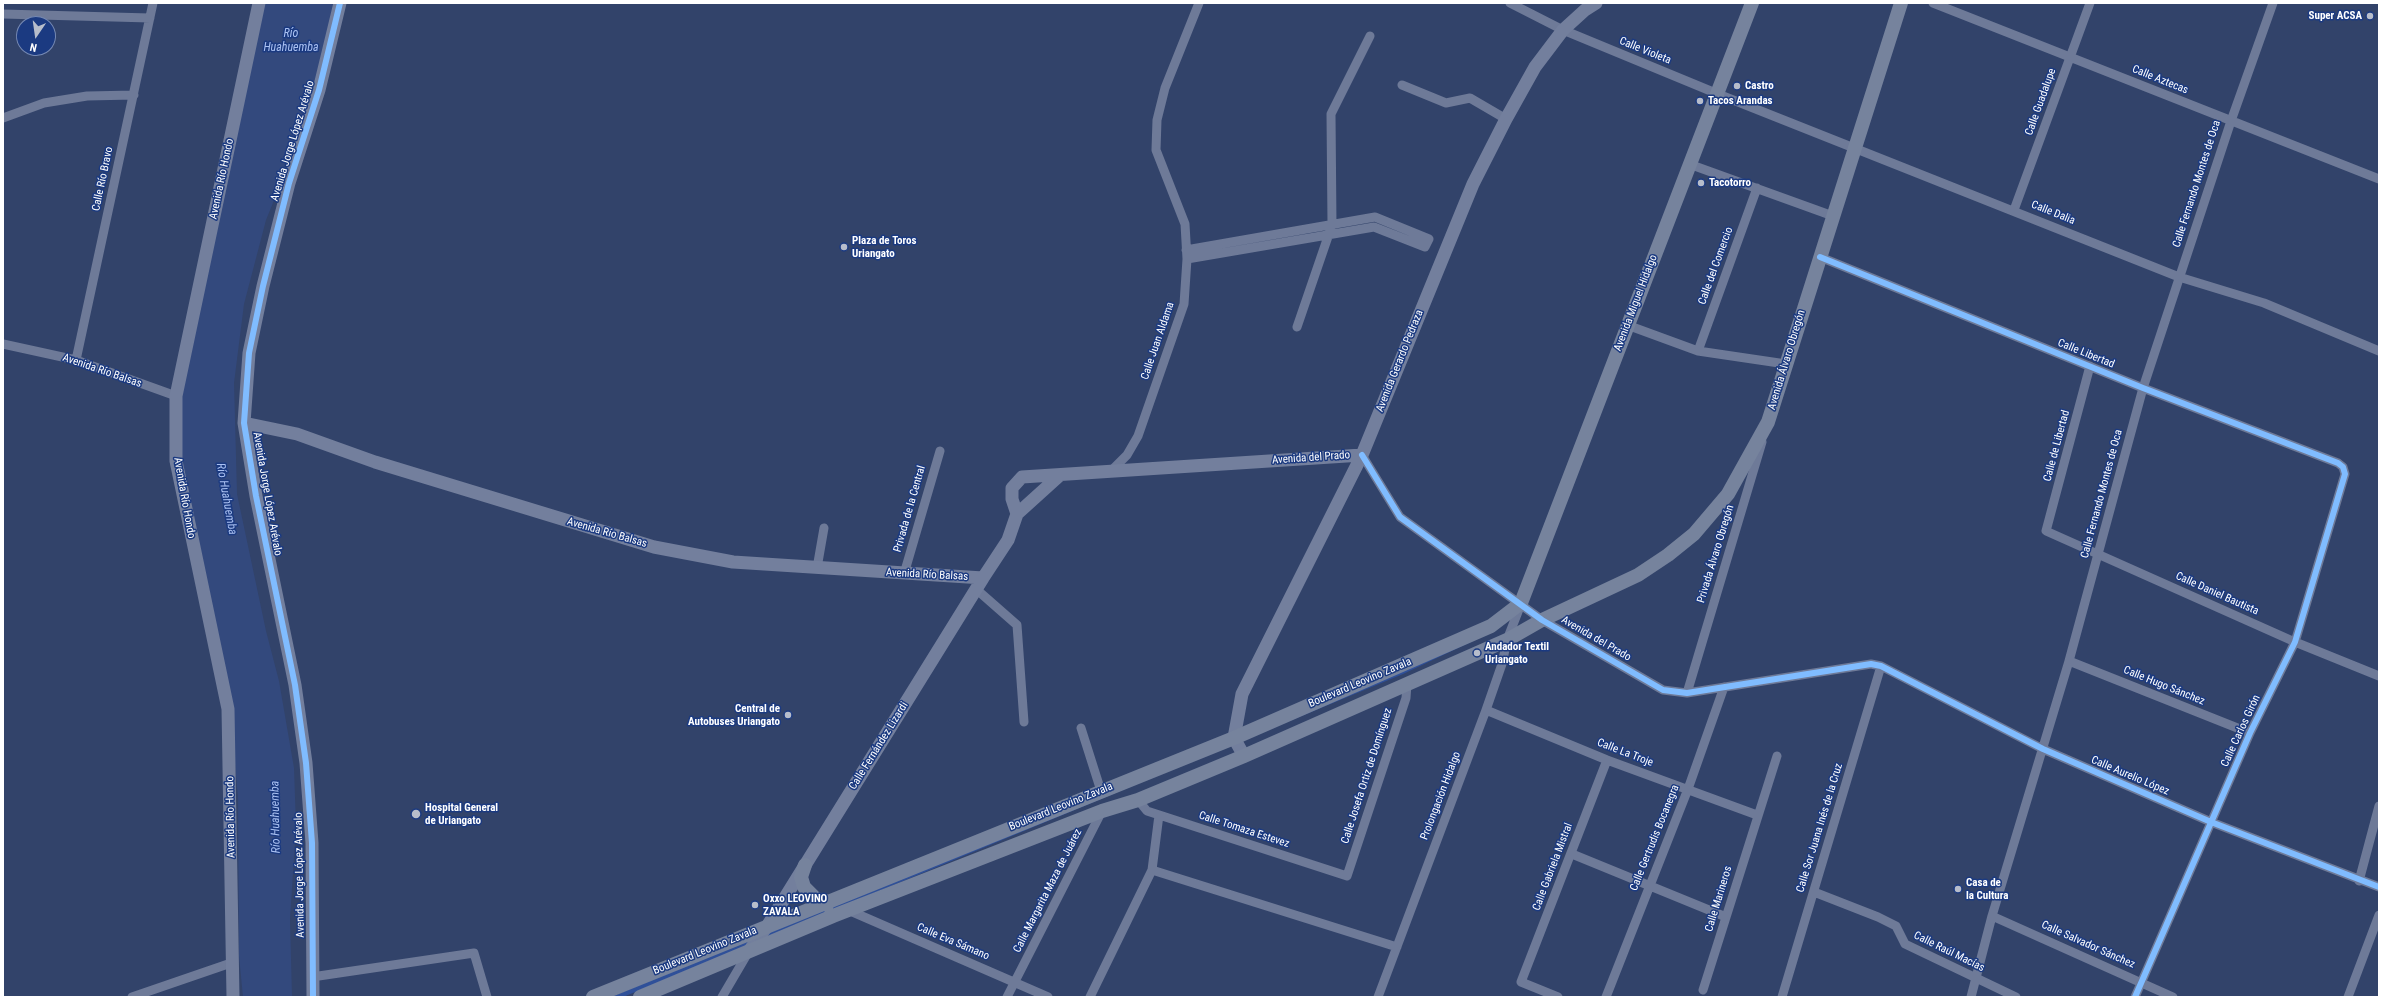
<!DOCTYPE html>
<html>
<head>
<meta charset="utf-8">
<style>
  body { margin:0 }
  #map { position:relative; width:2382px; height:1000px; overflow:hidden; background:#32436a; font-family:"Roboto Condensed",sans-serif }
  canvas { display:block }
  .frame { position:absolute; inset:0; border:4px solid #fff; pointer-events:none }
  .north { position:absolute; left:16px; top:16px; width:40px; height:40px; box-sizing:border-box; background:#1b3a81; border:1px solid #7689b3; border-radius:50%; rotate:193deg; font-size:11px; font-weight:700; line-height:16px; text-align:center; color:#fff }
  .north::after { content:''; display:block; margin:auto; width:14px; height:18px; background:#b7bdcb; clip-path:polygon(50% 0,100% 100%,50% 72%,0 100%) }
</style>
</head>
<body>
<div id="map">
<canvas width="2382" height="1000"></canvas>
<div class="frame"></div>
<div class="north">N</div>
</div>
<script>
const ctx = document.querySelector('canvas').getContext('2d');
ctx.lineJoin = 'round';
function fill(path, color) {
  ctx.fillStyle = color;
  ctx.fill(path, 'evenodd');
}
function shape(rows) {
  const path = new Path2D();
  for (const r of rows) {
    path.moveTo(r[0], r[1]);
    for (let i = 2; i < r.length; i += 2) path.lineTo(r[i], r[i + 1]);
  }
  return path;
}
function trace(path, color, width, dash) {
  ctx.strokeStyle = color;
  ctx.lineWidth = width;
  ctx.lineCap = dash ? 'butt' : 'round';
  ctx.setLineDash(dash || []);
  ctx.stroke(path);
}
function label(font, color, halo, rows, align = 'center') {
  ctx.font = font + ' "Roboto Condensed",sans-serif';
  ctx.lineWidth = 3;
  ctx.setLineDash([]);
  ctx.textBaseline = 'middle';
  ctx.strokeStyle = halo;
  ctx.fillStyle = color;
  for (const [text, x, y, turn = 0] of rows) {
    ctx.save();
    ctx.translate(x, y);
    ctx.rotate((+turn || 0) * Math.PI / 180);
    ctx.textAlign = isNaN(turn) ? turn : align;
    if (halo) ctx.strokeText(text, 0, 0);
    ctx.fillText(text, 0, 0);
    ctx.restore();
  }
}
fill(shape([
  [1494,631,1403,674,623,997,611,997]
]), '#2f5099');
fill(shape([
  [259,3,339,3,319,90,266,220,244,304,234,383,237,494,266,631,279,681,294,768,296,826,290,919,292,997,243,997,239,956,238,797,230,709,180,461,179,397]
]), '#33497d');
trace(shape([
  [1510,3,1563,30,1718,94,2179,277,2264,303,2379,351],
  [1933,3,2379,179],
  [3,14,150,18],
  [1402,85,1446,103,1470,98,1506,119],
  [3,118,44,103,87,96,134,95],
  [1689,164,1833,216],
  [2014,210,2090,3],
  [1186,250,1375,217,1429,239,1425,247,1374,227,1187,259],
  [1820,257,2143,388,2338,463,2343,467,2345,474,2295,642,2250,733,2135,997],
  [1627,325,1698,351,1786,364],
  [1297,327,1332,225,1331,114,1370,36],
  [3,344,76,360,176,396],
  [1698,351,1757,188],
  [76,360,153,3],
  [2090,366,2046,531,2295,642,2379,676],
  [1362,455,1400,517,1542,620,1663,690,1687,693,1871,664,1881,666,2043,749,2211,822,2379,887],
  [1111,471,1127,455,1138,436,1184,304,1187,259,1185,224,1156,150,1157,120,1165,88,1199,3],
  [817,568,824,528],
  [904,574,940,451],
  [976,589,1017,625,1024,722],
  [2069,661,2250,733],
  [1687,693,1762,442],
  [1486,710,1607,760,1757,815],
  [1081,728,1101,791],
  [1138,800,1147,811,1347,876,1406,698,1407,684],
  [1572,854,1726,917],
  [1152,870,1397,947],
  [2359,881,2379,806],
  [1814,892,1878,917,1896,926,1905,944,2016,997],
  [848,910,1048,997],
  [1992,916,2173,997],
  [312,977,474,953,487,997],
  [1703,990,1777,756],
  [132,997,231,963],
  [722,997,749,951],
  [1007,997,1102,811],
  [1090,997,1152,870,1159,815],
  [1378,997,1486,710,1502,664,1507,640,1521,604],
  [1558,997,1521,982,1607,760],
  [1606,997,1688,789,1724,687],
  [1782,997,1881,666],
  [1971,997,1992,916,2069,661,2143,388,2231,121,2273,3],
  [2348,997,2379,915]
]), '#6e7a98', 9);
trace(shape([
  [244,423,297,434,375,462,654,547,733,562,983,578],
  [1017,514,1059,476],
  [1244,756,1234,738,1242,694,1362,455,1473,184,1506,119,1535,67,1563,30,1585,10,1596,3],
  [749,951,768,925,983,578,1008,540,1017,514,1012,499,1012,488,1022,477,1362,455],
  [233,997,228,709,176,461,176,396,259,3],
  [313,997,312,843,306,763,295,685,256,496,244,423,249,353,263,286,289,183,319,90,340,3]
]), '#737f9d', 13);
trace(shape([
  [805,865,801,877,804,887,816,899,826,901,827,905],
  [593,997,1234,738,1491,626,1521,603,1752,3],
  [640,997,833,916,1102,811,1138,800,1244,756,1507,640,1542,620,1638,575,1668,555,1694,534,1728,494,1768,422,1901,3]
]), '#76839d', 14);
trace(shape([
  [1820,257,2143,388,2338,463,2343,467,2345,474,2295,642,2250,733,2135,997],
  [1362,455,1400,517,1542,620,1663,690,1687,693,1871,664,1881,666,2043,749,2211,822,2379,887],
  [313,997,312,843,306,763,295,685,256,496,244,423,249,353,263,286,289,183,319,90,340,3]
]), '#80bcff', 6);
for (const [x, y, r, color] of [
  [2370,16,4,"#b7bdcb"],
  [1737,86,4,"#b7bdcb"],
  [1700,101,4,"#b7bdcb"],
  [1701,183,4,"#b7bdcb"],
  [844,247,4,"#b7bdcb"],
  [1477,653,4,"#b7bdcb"],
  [788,715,4,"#b7bdcb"],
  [416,814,5,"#b7bdcb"],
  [1958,889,4,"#b7bdcb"],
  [755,905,4,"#b7bdcb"]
]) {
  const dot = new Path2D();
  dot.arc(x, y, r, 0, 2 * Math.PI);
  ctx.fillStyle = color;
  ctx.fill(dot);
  trace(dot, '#1b3a81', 1.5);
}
label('bold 11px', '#fff', '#1b3a81', [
  ["Super ACSA",2362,16,"right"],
  ["Castro",1745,86],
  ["Tacos Arandas",1708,101],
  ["Tacotorro",1709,183],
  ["Plaza de Toros",852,241],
  ["Uriangato",852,254],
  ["Andador Textil",1485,647],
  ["Uriangato",1485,660],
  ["Central de",780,709,"right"],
  ["Autobuses Uriangato",780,722,"right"],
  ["Hospital General",425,808],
  ["de Uriangato",425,821],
  ["Casa de",1966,883],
  ["la Cultura",1966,896],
  ["Oxxo LEOVINO",763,899],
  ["ZAVALA",763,912]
], 'left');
label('11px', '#fff', '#1b3a81', [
  ["Calle Violeta",1645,51,22],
  ["Calle Aztecas",2160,80,22],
  ["Calle Guadalupe",2041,102,-70],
  ["Avenida Jorge López Arévalo",293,141,-73],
  ["Calle Río Bravo",103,179,-78],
  ["Avenida Río Hondo",222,179,-78],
  ["Calle Fernando Montes de Oca",2197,184,-72],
  ["Calle Dalia",2053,213,22],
  ["Calle del Comercio",1716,266,-70],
  ["Avenida Miguel Hidalgo",1636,303,-69],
  ["Calle Juan Aldama",1158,341,-71],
  ["Calle Libertad",2086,354,22],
  ["Avenida Álvaro Obregón",1787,360,-73],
  ["Avenida Gerardo Pedraza",1400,361,-68],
  ["Avenida Río Balsas",102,371,19],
  ["Calle de Libertad",2057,446,-75],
  ["Avenida del Prado",1311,458,-4],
  ["Avenida Jorge López Arévalo",267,494,80],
  ["Calle Fernando Montes de Oca",2102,494,-75],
  ["Avenida Río Hondo",184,498,80],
  ["Privada de la Central",910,509,-74],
  ["Avenida Río Balsas",607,533,16],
  ["Privada Álvaro Obregón",1716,554,-73],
  ["Avenida Río Balsas",927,575,3],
  ["Calle Daniel Bautista",2217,594,24],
  ["Avenida del Prado",1596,639,30],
  ["Boulevard Leovino Zavala",1360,683,-23],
  ["Calle Hugo Sánchez",2164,686,22],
  ["Calle Carlos Girón",2241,731,-65],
  ["Calle Fernández Lizardi",879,746,-58],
  ["Calle La Troje",1625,753,21],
  ["Calle Josefa Ortiz de Domínguez",1367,776,-72],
  ["Calle Aurelio López",2130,776,23],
  ["Prolongación Hidalgo",1441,796,-69],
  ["Boulevard Leovino Zavala",1061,807,-22],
  ["Avenida Río Hondo",231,817,-91],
  ["Calle Sor Juana Inés de la Cruz",1820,828,-73],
  ["Calle Tomaza Estevez",1244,830,18],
  ["Calle Gertrudis Bocanegra",1655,838,-68],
  ["Calle Gabriela Mistral",1553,867,-69],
  ["Avenida Jorge López Arévalo",300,875,-91],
  ["Calle Margarita Maza de Juárez",1048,891,-63],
  ["Calle Marineros",1719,899,-73],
  ["Calle Eva Sámano",953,942,23],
  ["Calle Salvador Sánchez",2088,945,24],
  ["Boulevard Leovino Zavala",705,951,-22],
  ["Calle Raúl Macías",1949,952,26]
]);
label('italic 12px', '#aac1f2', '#1b3a81', [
  ["Río",291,34],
  ["Huahuemba",291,48],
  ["Río Huahuemba",226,499,80],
  ["Río Huahuemba",276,817,-91]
]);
</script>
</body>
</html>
